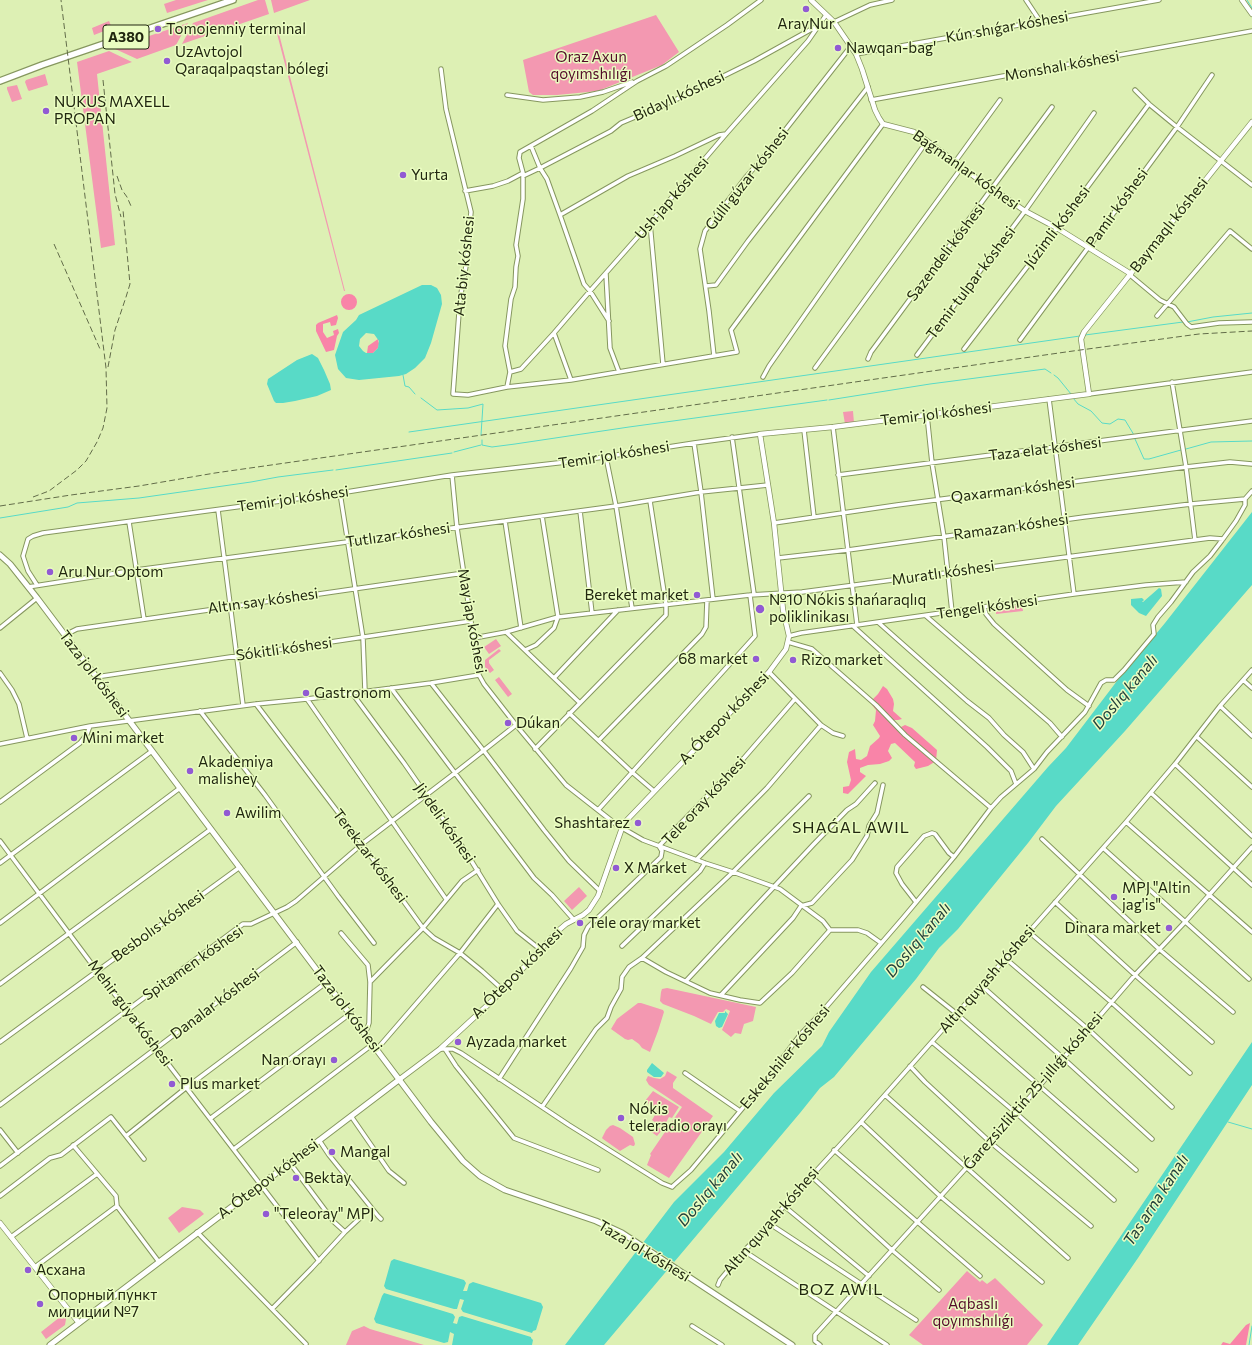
<!DOCTYPE html>
<html>
<head>
<meta charset="utf-8">
<style>
  body { margin:0 }
  canvas { display:block; background:#ddf0b4 }
</style>
</head>
<body>
<canvas width="1252" height="1345"></canvas>
<script>
const ctx = document.querySelector('canvas').getContext('2d');
ctx.lineJoin = 'round';
function fill(path, color) {
  ctx.fillStyle = color;
  ctx.fill(path, 'evenodd');
}
function shape(rows) {
  const path = new Path2D();
  for (const r of rows) {
    if (r.length === 3) {
      path.moveTo(r[0] + r[2], r[1]);
      path.arc(r[0], r[1], r[2], 0, 2 * Math.PI);
      continue;
    }
    path.moveTo(r[0], r[1]);
    for (let i = 2; i < r.length; i += 2) path.lineTo(r[i], r[i + 1]);
  }
  return path;
}
function trace(path, color, width, dash) {
  ctx.strokeStyle = color;
  ctx.lineWidth = width;
  ctx.lineCap = dash ? 'butt' : 'round';
  ctx.setLineDash(dash || []);
  ctx.stroke(path);
}
function label(font, color, halo, rows, align = 'center') {
  ctx.font = font + ' Commissioner,sans-serif';
  ctx.lineWidth = 3;
  ctx.setLineDash([]);
  ctx.textBaseline = 'middle';
  ctx.strokeStyle = halo;
  ctx.fillStyle = color;
  for (const [text, x, y, turn = 0] of rows) {
    ctx.save();
    ctx.translate(x, y);
    ctx.rotate((+turn || 0) * Math.PI / 180);
    ctx.textAlign = isNaN(turn) ? turn : align;
    if (halo) ctx.strokeText(text, 0, 0);
    ctx.fillText(text, 0, 0);
    ctx.restore();
  }
}
fill(shape([
  [176,0,208,0,167,13,164,4],
  [258,0,265,0,269,14,182,44,193,23],
  [271,0,310,0,274,13],
  [656,15,679,52,662,65,598,91,557,95,533,95,529,92,523,60],
  [109,21,112,28,94,35,92,28],
  [188,23,176,45,137,59,113,48],
  [275,26,277,26,345,291,344,291],
  [109,51,132,62,97,74,115,245,101,248,77,62],
  [45,74,48,85,29,91,28,90,25,82,26,80],
  [17,85,22,99,12,102,7,89,7,87],
  [853,411,854,423,845,424,843,412],
  [1022,605,1023,611,996,614,996,608],
  [496,639,501,646,489,654,484,647],
  [499,649,501,651,489,660,489,663,494,670,490,673,485,667,485,660],
  [499,677,512,694,508,697,495,680],
  [579,887,587,896,572,910,564,901],
  [667,988,756,1007,753,1021,744,1024,741,1034,735,1033,731,1037,722,1030,730,1011,726,1009,723,1012,718,1012,711,1024,694,1016,663,1004,660,1001,661,992,662,989],
  [638,1003,641,1003,663,1010,664,1012,658,1031,650,1052,642,1048,639,1044,632,1039,628,1040,625,1039,611,1029,617,1019],
  [667,1071,677,1077,673,1083,673,1088,713,1116,669,1178,647,1165,651,1155,650,1154,682,1107,649,1085,646,1080,648,1076,654,1078,660,1079,665,1076],
  [653,1091,679,1107,672,1118,669,1117,663,1128,652,1120,658,1110,645,1101],
  [651,1122,662,1130,657,1136,647,1129],
  [613,1125,620,1128,633,1137,635,1144,634,1146,633,1146,630,1145,620,1151,603,1139,602,1138,606,1130,610,1126],
  [182,1207,200,1210,204,1214,179,1233,168,1218],
  [967,1271,980,1282,982,1280,987,1284,995,1278,1043,1325,1027,1345,923,1345,909,1335],
  [60,1317,62,1319,66,1317,66,1319,65,1325,46,1339,41,1332],
  [364,1326,370,1329,424,1345,346,1345,352,1331]
]), '#f398b1');
fill(shape([
  [349,302,8],
  [337,315,338,318,336,325,331,326,330,322,323,324,323,332,327,338,334,335,333,331,338,329,339,333,337,336,334,350,326,352,316,331,316,325,318,323],
  [378,339,379,344,378,348,373,353,367,353,368,346],
  [883,686,887,689,893,699,894,704,893,711,902,719,898,720,894,720,895,726,901,727,905,725,912,728,937,750,936,761,928,766,916,769,914,766,915,762,895,743,891,744,888,751,892,758,889,761,880,764,868,765,860,768,860,772,866,776,848,794,843,793,843,787,849,786,851,780,847,762,849,752,855,749,856,759,861,760,867,756,870,746,879,738,880,736,873,725,875,721,876,710,872,705,871,701,878,694],
  [1250,1323,1246,1345,1221,1345,1223,1342,1230,1344,1246,1325]
]), '#f984a8');
fill(shape([
  [422,285,431,285,437,288,441,295,442,304,431,343,425,358,415,368,406,374,399,376,359,380,346,378,338,369,335,355,343,332,356,320,359,315],
  [366,333,374,334,379,341,378,348,373,353,366,353,363,351,359,346,360,339],
  [312,354,318,358,324,370,330,384,331,390,317,396,295,401,283,403,276,403,274,401,267,384,268,379,297,360],
  [1252,512,1252,585,1125,731,1056,806,1028,843,958,929,939,948,916,979,834,1077,820,1088,800,1113,604,1345,565,1345,674,1202,724,1152,774,1093,822,1046,829,1032,871,972,1048,767,1066,748,1117,681,1165,623],
  [1159,588,1161,589,1162,596,1146,616,1139,613,1131,605,1131,599,1142,598,1144,600,1142,602,1143,602],
  [725,1011,728,1014,722,1027,719,1028,716,1026,715,1021,719,1013,725,1013],
  [1252,1042,1252,1085,1138,1258,1078,1345,1047,1345],
  [652,1063,664,1073,661,1077,654,1077,647,1072,647,1070],
  [394,1259,464,1280,466,1283,463,1291,467,1291,469,1284,473,1282,541,1303,543,1307,536,1330,533,1331,532,1333,463,1312,461,1309,464,1300,460,1299,457,1309,454,1309,386,1289,384,1286,391,1261],
  [384,1293,453,1314,455,1317,453,1323,457,1324,459,1317,462,1316,531,1337,531,1338,533,1340,532,1345,452,1345,454,1334,450,1332,448,1342,444,1343,376,1323,374,1319,382,1296]
]), '#58dac7');
fill(shape([
  [642,1241,676,1263,670,1270,637,1249]
]), '#ddf0b4');
trace(shape([
  [1247,0,1252,8],
  [1187,322,1213,317,1252,313],
  [1085,335,1183,322],
  [403,375,405,386,409,387,415,394],
  [1054,375,1058,378,1071,394],
  [421,398,437,410,468,408,483,404,481,435],
  [1073,398,1078,404,1091,411,1102,423,1110,424,1118,419,1125,420,1134,435],
  [829,400,930,384,1045,369,1051,373],
  [409,432,1080,336],
  [1135,439,1144,459,1149,459,1181,450],
  [482,440,482,445,492,447,515,444,629,427,827,400],
  [1186,449,1211,442,1252,441],
  [454,452,481,445],
  [336,470,452,453],
  [0,518,68,507,77,503,139,498,251,482,278,477,333,470],
  [1228,1122,1252,1129],
  [1249,1345,1252,1326]
]), '#58dac7', 1);
const minor = shape([
  [1026,0,1040,21],
  [834,22,870,5,892,0],
  [856,54,1159,0],
  [441,69,446,109,471,212,466,266,460,299,453,394,468,395,507,387,571,380,737,352,731,330,883,124],
  [1135,90,1149,104,1177,127,1252,185],
  [507,95,543,100,580,97,603,92,632,82],
  [871,100,1252,31],
  [531,146,540,168,547,179,560,215,584,284,590,291,609,321],
  [955,162,1000,100],
  [523,176,540,168,611,131,621,123,673,101,754,61,819,25],
  [465,191,493,186,508,181,523,173],
  [560,215,628,176,675,156,719,135,726,134],
  [650,223,663,364],
  [606,274,610,348,619,372],
  [1130,275,1160,300,1174,307,1187,324,1191,327,1219,323,1252,322],
  [706,286,716,285,748,241,868,87],
  [1157,316,1230,231,1252,249],
  [554,333,571,380],
  [1020,340,1177,127,1212,75],
  [964,349,1057,228,1149,104],
  [917,355,1025,211,1094,113],
  [714,356,709,311,700,249,705,231,746,177,768,152,851,46],
  [868,359,871,352,1052,107],
  [815,368,962,167],
  [510,372,521,369,554,333,590,291,650,223,726,134,808,41,826,15],
  [763,377,769,366,927,141],
  [1172,382,1186,467,1195,540],
  [507,387,510,372,505,346,511,299,515,287,516,267,518,256,516,245,523,199,523,173,519,158,520,152,592,111,637,81,666,66,727,25,761,0],
  [1089,394,1252,372],
  [1049,399,1074,594],
  [927,415,932,463,944,537,952,612],
  [833,427,857,625],
  [804,430,814,517],
  [732,437,754,594],
  [694,443,701,492,713,599],
  [606,457,616,506,632,608],
  [452,475,457,528,479,675,484,684,516,725,566,785,617,825,643,840,705,863,733,872,780,889,823,921,830,930,858,930,867,933,881,943],
  [838,475,1252,421],
  [340,493,363,638,365,691],
  [218,510,243,705],
  [580,511,592,613],
  [505,521,521,628],
  [129,522,144,619],
  [774,523,897,505,1186,467,1230,462,1252,464],
  [778,558,848,550,1084,517,1191,504,1245,499],
  [37,585,28,571,23,556,28,539,33,536,43,533,340,493,452,475,584,460,694,443,760,434],
  [28,587,136,570,505,521,616,506,701,492,768,485],
  [984,608,986,614,994,624,1067,690,1089,706],
  [926,616,1050,723,1062,737],
  [879,623,967,701,989,718,1004,735,1023,752,1034,769],
  [853,626,987,747,1011,771,1016,784],
  [0,628,37,598],
  [506,632,580,703],
  [65,635,77,629,464,573],
  [789,636,801,633,1074,594,1146,585,1186,582],
  [474,638,506,632,558,617,750,595,802,592,1210,538,1223,539],
  [788,642,812,649,876,705,905,735,991,808],
  [525,650,536,645,554,628,558,617,542,516],
  [769,672,821,725,833,733,843,736],
  [0,673,12,690,19,704,27,738],
  [96,677,471,621],
  [554,678,618,610],
  [1243,680,1252,688],
  [431,683,484,751,544,830,569,861,600,891],
  [391,688,534,878,552,895,574,920],
  [352,693,404,763,464,849,498,904,517,931,541,950],
  [307,699,446,899],
  [256,704,362,844,423,928,434,938,460,953,482,971,503,990],
  [1220,706,1252,736],
  [200,711,265,795,338,896,374,943],
  [569,713,633,773,654,791],
  [1197,737,1252,787],
  [599,740,702,634,706,627,707,600],
  [0,744,90,726,256,704,307,699,431,683,479,675],
  [535,749,666,615,666,605,650,501],
  [1175,764,1252,836],
  [1151,793,1252,885],
  [0,802,80,743,87,734,90,726],
  [598,810,755,636,750,595],
  [1126,822,1252,932],
  [1042,839,1159,949,1233,1012],
  [0,841,97,971,319,1261],
  [1103,848,1249,979],
  [696,860,767,788,821,725],
  [0,863,152,751],
  [916,902,902,884,896,873,897,867,924,836,932,833,935,834,949,853,954,857],
  [1055,902,1135,975,1212,1042],
  [0,923,180,788],
  [1029,932,1111,1002,1190,1073],
  [341,933,368,965,370,982,369,1023,367,1029,364,1031],
  [622,946,700,871,705,863],
  [642,958,666,972,710,993,740,1000,760,1003,792,973,830,930],
  [1005,958,1088,1029,1172,1107],
  [686,981,813,845,847,810,856,804,875,783],
  [370,982,423,928,462,881,478,870],
  [0,984,211,829],
  [982,986,1063,1058,1152,1139],
  [923,987,957,1014,1136,1170],
  [721,995,793,918,801,906,812,903,852,860,867,836,869,826,877,813,883,785],
  [0,1042,240,867],
  [932,1042,1016,1113,1114,1200],
  [377,1049,460,953,498,904],
  [440,1049,453,1049,461,1053,569,1125,662,1183,672,1187,674,1185,691,1170,766,1080,800,1035,821,1013,903,918,954,857,991,808,1001,797,1034,769,1047,752,1085,712,1101,683,1106,680,1114,680,1124,670,1154,634,1153,625,1158,617,1171,602,1193,572,1210,556,1223,539,1236,521,1245,505,1245,499,1252,491],
  [445,1049,456,1066,514,1138,598,1170],
  [910,1066,925,1082,990,1142,1091,1226],
  [685,1073,740,1111],
  [499,1079,571,968,583,947,584,935,588,927,661,857,662,851,659,846,744,758,795,699],
  [885,1095,1068,1258],
  [0,1105,243,924,251,924,287,907,296,901,362,844,455,773,516,725],
  [542,1107,596,1029,607,1018,611,1007,621,989,622,977,629,967,642,958,733,872,809,796],
  [351,1116,389,1171,404,1183],
  [211,1118,351,1013],
  [861,1122,940,1196,1042,1282],
  [0,1130,18,1153],
  [126,1136,187,1087,327,982],
  [319,1140,329,1155,378,1216,381,1219],
  [73,1145,116,1196,117,1206,159,1262],
  [234,1149,373,1044],
  [834,1150,980,1276],
  [290,1163,334,1222,345,1232],
  [0,1166,297,942],
  [811,1176,893,1251,939,1290],
  [0,1196,50,1158,61,1155,111,1117,144,1159],
  [784,1206,869,1276],
  [770,1224,916,1320],
  [197,1232,306,1344],
  [11,1237,97,1174],
  [744,1251,887,1345],
  [35,1267,117,1206],
  [718,1285,720,1280,744,1251,770,1224,784,1206,861,1122,1126,822,1175,764,1220,706,1252,670],
  [272,1309,312,1268,345,1232,359,1219],
  [692,1326,722,1345],
  [820,1345,815,1341,815,1335,1016,1113,1135,975,1185,922,1252,847]
]);
const tertiary = shape([
  [811,0,834,22,856,54,862,69,875,110,879,118,883,124,914,132,927,141,975,177,1025,211,1057,228,1131,274],
  [1242,0,1252,14],
  [400,1079,440,1049,492,1001,559,930,566,924,583,915,589,910,598,896,622,828,626,821,769,672,786,649,789,636,783,610,774,523,760,434,833,427,1089,394,1081,339,1084,332,1252,122],
  [0,1223,79,1323]
]);
const secondary = shape([
  [0,555,10,564,37,598,431,1122,463,1161,480,1176,505,1190,596,1221,622,1233,792,1345],
  [50,1345,400,1079]
]);
const trunk = shape([
  [0,81,42,65,233,0]
]);
trace(minor, '#86975f', 5.5);
trace(tertiary, '#86975f', 6);
trace(secondary, '#86975f', 7);
trace(trunk, '#86975f', 8);
trace(minor, '#fff', 3.5);
trace(tertiary, '#fff', 4.5);
trace(secondary, '#fff', 5);
trace(trunk, '#fff', 5.5);
trace(shape([
  [103,80,115,194,121,217],
  [117,176,122,190,127,197,131,206],
  [54,244,100,349],
  [108,367,115,330,126,297,130,284,123,210],
  [33,497,49,491,77,470,86,461,97,442,103,428,107,408,106,368,61,0],
  [0,506,71,495,139,486,215,473,1073,351,1199,334,1252,331]
]), '#626c49', 1, [6, 3]);
for (const [x, y, r, color] of [
  [806,9,4,"#915ad3"],
  [158,29,4,"#915ad3"],
  [838,48,4,"#915ad3"],
  [167,61,4,"#915ad3"],
  [46,111,4,"#915ad3"],
  [403,175,4,"#915ad3"],
  [50,572,4,"#915ad3"],
  [697,595,4,"#915ad3"],
  [760,609,5,"#915ad3"],
  [756,659,4,"#915ad3"],
  [793,660,4,"#915ad3"],
  [306,693,4,"#915ad3"],
  [508,723,4,"#915ad3"],
  [74,738,4,"#915ad3"],
  [190,771,4,"#915ad3"],
  [227,813,4,"#915ad3"],
  [638,823,4,"#915ad3"],
  [616,868,4,"#915ad3"],
  [1114,897,4,"#915ad3"],
  [580,923,4,"#915ad3"],
  [1169,928,4,"#915ad3"],
  [458,1042,4,"#915ad3"],
  [334,1060,4,"#915ad3"],
  [172,1084,4,"#915ad3"],
  [621,1118,4,"#915ad3"],
  [332,1152,4,"#915ad3"],
  [296,1178,4,"#915ad3"],
  [266,1214,4,"#915ad3"],
  [28,1270,4,"#915ad3"],
  [40,1304,4,"#915ad3"]
]) {
  const dot = new Path2D();
  dot.arc(x, y, r, 0, 2 * Math.PI);
  ctx.fillStyle = color;
  ctx.fill(dot);
  trace(dot, '#eafdc1', 1.5);
}
for (const [x, y, w] of [
  [126,37,46]
]) {
  const box = new Path2D();
  box.roundRect(x - w / 2, y - 12, w, 24, 3);
  ctx.fillStyle = '#eafdc1';
  ctx.fill(box);
  trace(box, '#212710', 1);
}
label('bold 14px', '#212710', null, [
  ["A380",126,37]
]);
label('15px', '#212710', '#eafdc1', [
  ["ArayNur",806,24,"center"],
  ["Tomojenniy terminal",166,29],
  ["Nawqan-bag'",846,48],
  ["UzAvtojol",175,52],
  ["Qaraqalpaqstan bólegi",175,69],
  ["NUKUS MAXELL",54,102],
  ["PROPAN",54,119],
  ["Yurta",411,175],
  ["Aru Nur Optom",58,572],
  ["Bereket market",689,595,"right"],
  ["№10 Nókis shańaraqlıq",769,600],
  ["poliklinikası",769,617],
  ["68 market",748,659,"right"],
  ["Rizo market",801,660],
  ["Gastronom",314,693],
  ["Dúkan",516,723],
  ["Mini market",82,738],
  ["Akademiya",198,762],
  ["malishey",198,779],
  ["Awilim",235,813],
  ["Shashtarez",630,823,"right"],
  ["X Market",624,868],
  ["MPJ \"Altin",1122,888],
  ["jag'is\"",1122,905],
  ["Tele oray market",588,923],
  ["Dinara market",1161,928,"right"],
  ["Ayzada market",466,1042],
  ["Nan orayı",326,1060,"right"],
  ["Plus market",180,1084],
  ["Nókis",629,1109],
  ["teleradio orayı",629,1126],
  ["Mangal",340,1152],
  ["Bektay",304,1178],
  ["\"Teleoray\" MPJ",274,1214],
  ["Асхана",36,1270],
  ["Опорный пункт",48,1295],
  ["милиции №7",48,1312]
], 'left');
label('15px', '#212710', '#eafdc1', [
  ["Kún shıǵar kóshesi",1007,27,-10],
  ["Monshalı kóshesi",1062,66,-10],
  ["Bidaylı kóshesi",679,96,-25],
  ["Baǵmanlar kóshesi",966,170,35],
  ["Gúlli gúzar kóshesi",747,179,-52],
  ["Ush jap kóshesi",672,198,-49],
  ["Pamir kóshesi",1117,208,-54],
  ["Baymaqlı kóshesi",1169,225,-52],
  ["Júzimli kóshesi",1057,227,-53],
  ["Sazendeli kóshesi",946,252,-53],
  ["Ata biy kóshesi",464,266,-84],
  ["Temir tulpar kóshesi",971,283,-53],
  ["Temir jol kóshesi",936,414,-7],
  ["Taza elat kóshesi",1045,449,-7],
  ["Temir jol kóshesi",614,455,-9],
  ["Qaxarman kóshesi",1013,490,-7],
  ["Temir jol kóshesi",293,499,-8],
  ["Ramazan kóshesi",1011,527,-8],
  ["Tutlızar kóshesi",398,535,-8],
  ["Muratlı kóshesi",943,573,-8],
  ["Altın say kóshesi",263,601,-8],
  ["Tengeli kóshesi",987,607,-8],
  ["May jap kóshesi",472,621,80],
  ["Sókitli kóshesi",284,649,-8],
  ["Taza jol kóshesi",94,674,53],
  ["A. Ótepov kóshesi",724,718,-46],
  ["Tele oray kóshesi",704,801,-47],
  ["Jiydeli kóshesi",445,823,55],
  ["Terekzar kóshesi",370,856,53],
  ["Besbolıs kóshesi",158,926,-36],
  ["Spitamen kóshesi",193,963,-35],
  ["A. Ótepov kóshesi",517,973,-45],
  ["Altın quyash kóshesi",987,979,-49],
  ["Danalar kóshesi",215,1004,-37],
  ["Taza jol kóshesi",347,1009,53],
  ["Mehir gúyа kóshesi",130,1013,53],
  ["Eskekshiler kóshesi",785,1057,-50],
  ["Ǵarezsizliktiń 25-jıllıǵı kóshesi",1033,1091,-49],
  ["A. Ótepov kóshesi",268,1179,-37],
  ["Altın quyash kóshesi",771,1221,-49],
  ["Taza jol kóshesi",644,1251,31]
]);
label('15px', '#530b29', '#eafdc1', [
  ["Oraz Axun",591,57],
  ["qoyımshılıǵı",591,74],
  ["Aqbaslı",973,1304],
  ["qoyımshılıǵı",973,1321]
]);
label('italic 16px', '#223f3a', '#eafdc1', [
  ["Doslıq kanalı",1125,692,-50],
  ["Doslıq kanalı",918,940,-50],
  ["Doslıq kanalı",710,1189,-50],
  ["Tas arna kanalı",1156,1200,-57]
]);
ctx.letterSpacing = '1px';
label('16px', '#212710', '#eafdc1', [
  ["SHAǴAL AWIL",851,828],
  ["BOZ AWIL",841,1290]
]);
ctx.letterSpacing = '0px';
</script>
</body>
</html>
